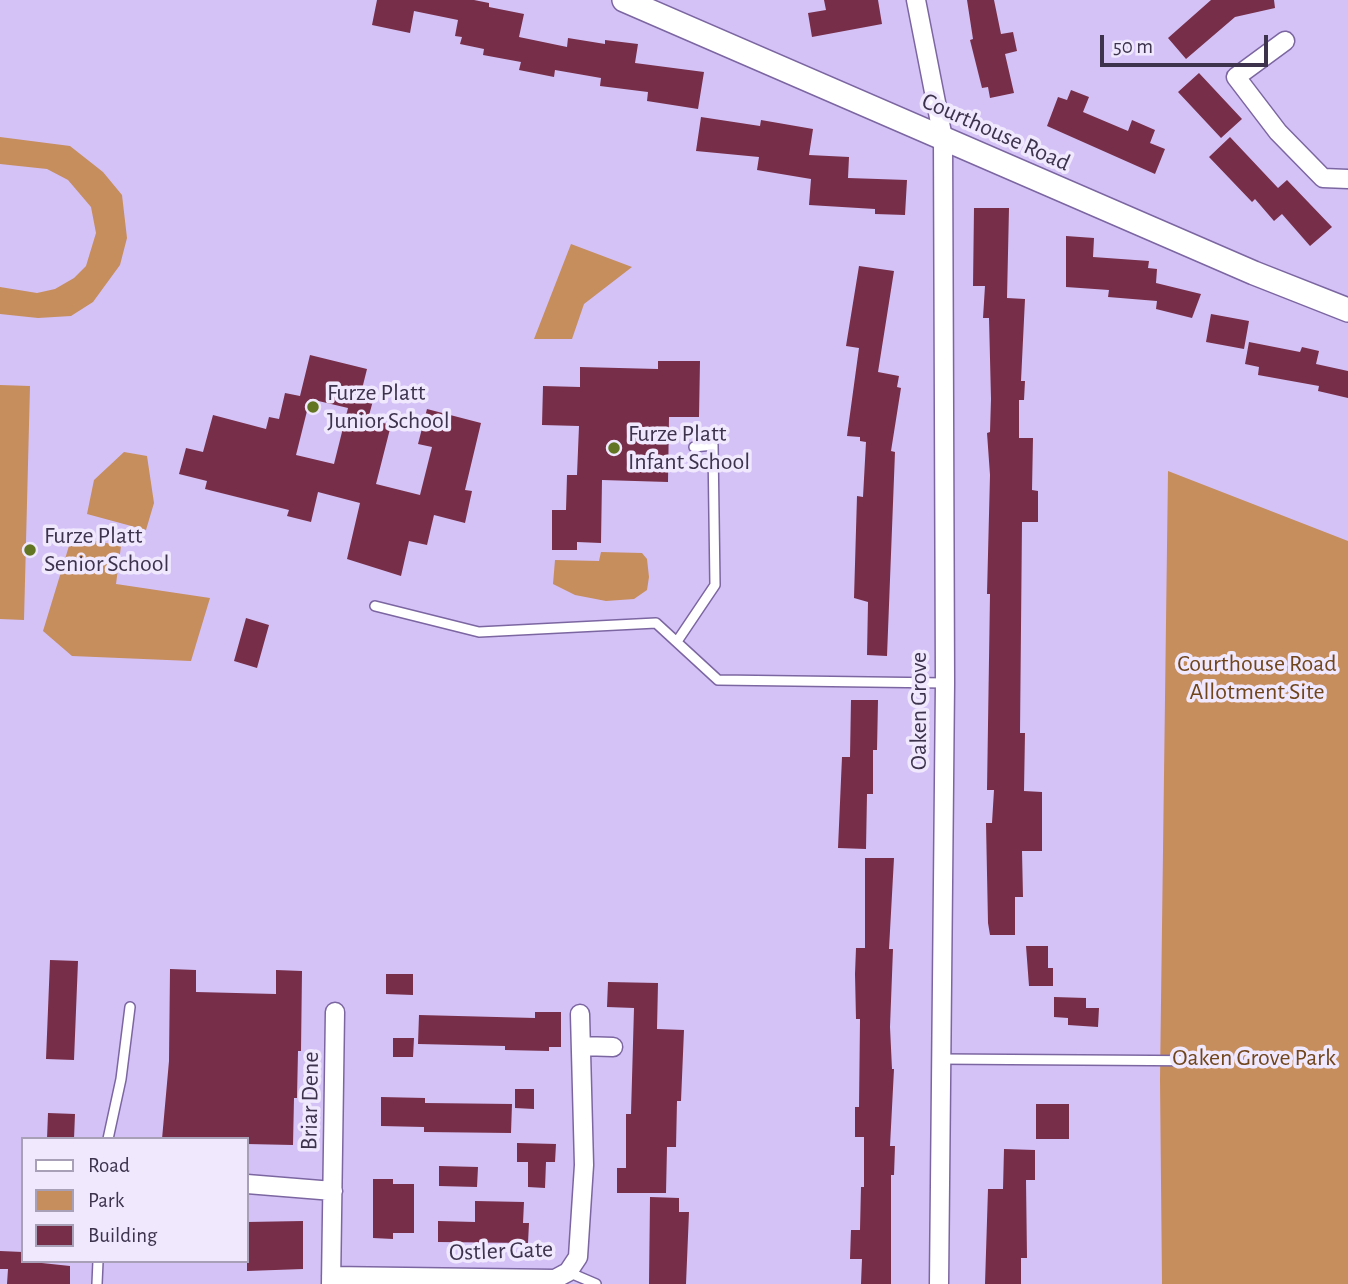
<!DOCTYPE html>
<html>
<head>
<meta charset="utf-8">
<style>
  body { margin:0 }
  #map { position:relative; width:1348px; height:1284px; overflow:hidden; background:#d4c2f6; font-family:"Alegreya Sans",sans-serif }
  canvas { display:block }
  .legend { position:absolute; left:21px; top:1137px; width:228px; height:126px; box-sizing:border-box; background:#f0e9fe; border:2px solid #a8a0b7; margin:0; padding:9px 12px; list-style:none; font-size:21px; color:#3d334d }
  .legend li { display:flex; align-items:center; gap:14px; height:35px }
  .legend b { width:35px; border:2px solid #a8a0b7 }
  .scale { position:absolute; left:1100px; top:35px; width:168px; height:32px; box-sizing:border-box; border:4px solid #3d334d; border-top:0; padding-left:9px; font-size:21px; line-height:24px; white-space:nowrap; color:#3d334d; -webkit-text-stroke:5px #f0e9fe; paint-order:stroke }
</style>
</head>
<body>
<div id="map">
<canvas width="1348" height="1284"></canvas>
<ul class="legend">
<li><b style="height:9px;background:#fff"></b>Road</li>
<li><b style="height:19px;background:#c68d5d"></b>Park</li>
<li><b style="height:19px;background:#772e48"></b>Building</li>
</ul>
<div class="scale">50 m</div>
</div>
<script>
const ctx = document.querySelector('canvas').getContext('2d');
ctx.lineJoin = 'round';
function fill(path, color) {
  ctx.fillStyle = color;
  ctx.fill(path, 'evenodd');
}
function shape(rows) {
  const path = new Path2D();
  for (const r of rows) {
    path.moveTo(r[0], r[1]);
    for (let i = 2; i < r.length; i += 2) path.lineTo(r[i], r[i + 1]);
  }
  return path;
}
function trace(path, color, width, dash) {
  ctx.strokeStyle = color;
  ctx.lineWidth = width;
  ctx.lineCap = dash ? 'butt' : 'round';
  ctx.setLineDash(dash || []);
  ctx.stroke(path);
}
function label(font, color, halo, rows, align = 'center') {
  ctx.font = font + ' "Alegreya Sans",sans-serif';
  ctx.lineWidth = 7;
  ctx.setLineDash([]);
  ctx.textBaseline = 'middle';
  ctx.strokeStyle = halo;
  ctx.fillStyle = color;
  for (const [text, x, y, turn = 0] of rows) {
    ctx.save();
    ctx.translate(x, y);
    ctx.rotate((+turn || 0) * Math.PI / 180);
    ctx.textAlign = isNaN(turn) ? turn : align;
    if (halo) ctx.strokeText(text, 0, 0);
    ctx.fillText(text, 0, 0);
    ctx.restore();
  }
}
fill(shape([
  [0,137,70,146,103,172,122,195,127,238,120,265,93,302,71,316,38,318,0,314,0,287,37,293,55,289,74,278,86,266,96,233,91,207,68,180,47,169,0,164],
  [571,244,632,267,584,304,572,339,534,339],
  [0,385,30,386,24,620,0,619],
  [124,452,147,456,154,503,146,530,87,514,94,480],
  [1168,471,1348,541,1348,1284,1162,1284,1160,1079],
  [72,536,121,546,116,584,210,598,191,661,72,656,43,631],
  [601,552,642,553,647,559,649,577,647,590,634,599,606,601,575,595,553,584,555,560,599,561]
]), '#c68d5d');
fill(shape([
  [377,0,474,0,489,3,489,7,524,14,519,37,567,47,568,38,605,44,605,40,638,44,635,63,704,72,698,109,647,101,648,92,600,86,601,78,555,70,554,77,519,70,521,62,483,55,484,49,460,44,462,37,455,36,458,20,414,11,410,33,372,25],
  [824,0,878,0,882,24,812,37,808,13,826,10],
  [967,0,994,0,1001,34,1013,32,1017,51,1005,54,1014,93,990,98,988,87,982,88,970,40,973,39],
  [1211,0,1274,0,1275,8,1235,17,1186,59,1168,38],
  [1199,73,1242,119,1221,138,1178,92],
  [1071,90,1089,97,1083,112,1128,131,1132,120,1155,130,1150,143,1165,149,1155,174,1047,126,1058,97,1067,100],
  [701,117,760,126,761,120,813,129,809,155,849,157,848,178,907,180,905,215,875,214,875,209,809,205,811,179,757,170,759,157,696,151],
  [1230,137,1278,188,1287,180,1332,227,1310,246,1282,214,1274,221,1255,199,1252,202,1209,157],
  [974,208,1009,208,1007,298,1025,299,1021,381,1025,381,1024,400,1019,400,1019,438,1033,438,1032,490,1038,491,1038,522,1022,522,1020,733,1025,733,1024,791,1042,792,1042,851,1022,851,1023,897,1015,897,1015,935,990,935,988,923,986,823,992,823,994,790,987,790,990,594,987,594,990,475,987,433,990,432,991,399,989,318,983,318,985,286,973,286],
  [1066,236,1094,238,1093,257,1149,261,1148,268,1157,269,1156,283,1201,294,1192,318,1156,309,1157,301,1108,297,1109,290,1066,287],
  [859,266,894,271,878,372,899,376,897,387,901,388,891,451,895,452,887,656,867,655,868,602,854,598,857,496,863,497,866,442,860,441,860,437,847,436,859,348,846,346],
  [1211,314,1249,321,1244,349,1206,342],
  [1249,342,1300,352,1302,347,1319,351,1316,364,1348,371,1348,398,1318,391,1319,386,1258,375,1259,367,1245,364],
  [310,355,367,369,361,393,374,397,368,419,391,425,376,484,420,495,432,447,418,444,427,409,481,423,465,490,472,491,465,523,434,515,427,545,409,541,401,576,347,559,360,503,318,492,311,522,287,516,289,510,205,489,207,481,179,474,186,448,203,452,213,415,266,429,269,417,279,419,285,393,300,396],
  [310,399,348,408,334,464,296,455],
  [658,361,700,361,699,417,669,417,668,482,602,480,601,543,577,542,577,550,552,550,552,510,566,510,567,475,577,475,579,426,542,425,543,386,580,387,580,367,658,369],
  [246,618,269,625,257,668,234,661],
  [851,700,878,700,877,750,873,750,873,794,867,794,866,849,838,848,842,757,850,757],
  [865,858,894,858,889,949,893,949,890,1027,892,1069,894,1069,890,1146,895,1146,894,1175,891,1175,891,1284,861,1284,862,1259,850,1259,851,1230,860,1230,861,1187,864,1187,864,1137,855,1137,855,1107,859,1107,860,1019,856,1019,855,974,856,948,865,948],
  [1026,946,1048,946,1048,968,1053,968,1053,986,1029,986],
  [50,960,78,961,74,1060,46,1059],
  [170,969,196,970,196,992,276,994,276,970,302,971,301,1051,298,1051,297,1098,294,1098,293,1145,247,1144,247,1139,162,1139,169,1061],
  [386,974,413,974,413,995,386,994],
  [608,982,658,983,657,1029,684,1030,681,1101,677,1101,676,1147,667,1147,666,1193,617,1193,617,1168,626,1168,626,1114,631,1114,634,1008,607,1007],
  [1054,997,1086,998,1086,1008,1099,1008,1098,1027,1068,1025,1068,1018,1054,1017],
  [535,1012,561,1012,561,1047,549,1047,549,1051,505,1050,505,1046,418,1044,419,1015,535,1018],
  [393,1038,414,1038,413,1057,393,1057],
  [515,1089,534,1089,534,1109,515,1108],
  [381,1097,425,1098,425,1103,512,1104,511,1133,424,1132,424,1127,381,1126],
  [1036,1104,1069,1104,1069,1139,1036,1139],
  [48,1113,75,1114,74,1139,47,1139],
  [517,1143,556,1144,555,1162,546,1162,545,1188,528,1187,528,1162,517,1162],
  [1004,1149,1035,1150,1035,1180,1026,1180,1027,1258,1021,1258,1021,1284,985,1284,988,1189,1003,1189],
  [439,1166,478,1167,477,1187,439,1186],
  [373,1179,393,1179,393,1184,414,1184,414,1233,393,1233,393,1239,373,1238],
  [650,1197,679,1198,679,1212,689,1212,686,1284,649,1284],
  [475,1201,524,1202,523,1223,529,1223,528,1243,438,1242,438,1221,475,1222],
  [303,1221,303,1269,247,1271,247,1222],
  [0,1251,23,1252,23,1261,70,1266,70,1284,7,1284,8,1269,0,1269]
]), '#772e48');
const service = shape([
  [375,606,479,632,656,623,718,680,945,683],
  [678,640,715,585,713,445,694,447],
  [940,1059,1222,1061],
  [108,1139,121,1079,130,1007],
  [568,1272,596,1284],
  [97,1284,98,1261]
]);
const minor = shape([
  [916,0,943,138,945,683,939,1284],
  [1285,41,1236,77,1278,132,1323,178,1348,179],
  [581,1046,613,1047],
  [247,1184,333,1191],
  [331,1276,555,1279,568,1272,578,1257,584,1165,580,1014],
  [331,1284,335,1012]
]);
const tertiary = shape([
  [624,0,1254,273,1348,310]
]);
trace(service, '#7c66a1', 12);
trace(minor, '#7c66a1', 21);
trace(tertiary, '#7c66a1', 26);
trace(service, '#fff', 9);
trace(minor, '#fff', 18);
trace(tertiary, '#fff', 23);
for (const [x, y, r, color] of [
  [313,407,7,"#627523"],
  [614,448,7,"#627523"],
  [30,550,7,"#627523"]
]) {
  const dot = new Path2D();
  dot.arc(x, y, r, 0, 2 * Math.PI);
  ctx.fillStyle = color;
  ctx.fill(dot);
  trace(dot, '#f0e9fe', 2.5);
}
label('24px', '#3d334d', '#f0e9fe', [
  ["Courthouse Road",996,132,24],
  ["Oaken Grove",919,711,-90],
  ["Briar Dene",310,1101,-89],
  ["Ostler Gate",501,1251,-2]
]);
label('24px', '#3d334d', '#f0e9fe', [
  ["Furze Platt",327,393],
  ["Junior School",327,421],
  ["Furze Platt",628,434],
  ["Infant School",628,462],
  ["Furze Platt",44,536],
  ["Senior School",44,564]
], 'left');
label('24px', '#70451c', '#f0e9fe', [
  ["Courthouse Road",1257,664],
  ["Allotment Site",1257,692],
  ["Oaken Grove Park",1254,1058]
]);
</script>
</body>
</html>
